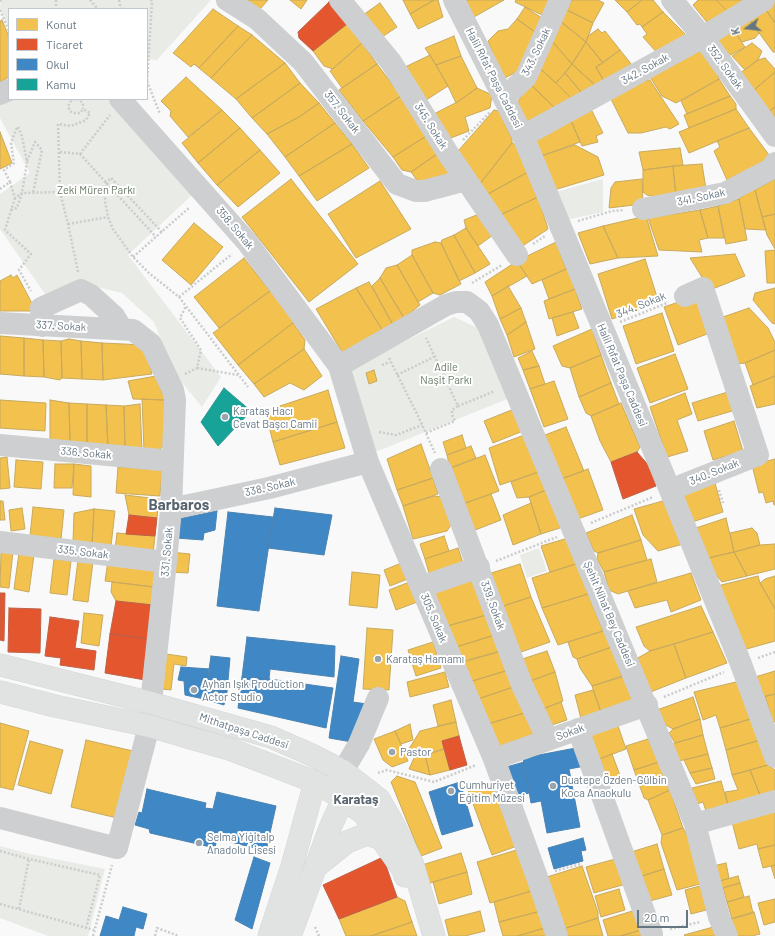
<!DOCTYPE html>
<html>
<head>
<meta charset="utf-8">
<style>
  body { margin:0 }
  #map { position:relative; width:775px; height:936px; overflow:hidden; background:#f9f9f9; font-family:Barlow,sans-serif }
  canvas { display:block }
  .legend { position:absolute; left:8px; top:8px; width:140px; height:92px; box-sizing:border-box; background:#fff; border:1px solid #c1c8cd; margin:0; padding:5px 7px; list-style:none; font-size:12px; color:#657683 }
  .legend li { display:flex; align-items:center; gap:8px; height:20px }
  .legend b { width:20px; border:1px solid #c1c8cd }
  .north { position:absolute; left:727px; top:8px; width:40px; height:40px; -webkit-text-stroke:3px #fff; paint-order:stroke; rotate:255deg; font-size:11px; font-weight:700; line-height:16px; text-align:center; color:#657683 }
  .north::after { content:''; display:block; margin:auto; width:14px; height:18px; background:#657683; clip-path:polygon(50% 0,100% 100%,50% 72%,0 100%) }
  .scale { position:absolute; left:637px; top:910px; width:51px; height:18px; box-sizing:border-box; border:2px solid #657683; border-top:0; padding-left:5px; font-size:12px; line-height:14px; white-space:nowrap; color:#657683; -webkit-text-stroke:3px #fff; paint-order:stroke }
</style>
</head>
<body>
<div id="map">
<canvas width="775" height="936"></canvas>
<ul class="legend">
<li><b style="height:11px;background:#f2c14e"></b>Konut</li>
<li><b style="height:11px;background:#e4572e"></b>Ticaret</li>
<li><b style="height:11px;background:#3f88c5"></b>Okul</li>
<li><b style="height:11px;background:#17a398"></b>Kamu</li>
</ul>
<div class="north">K</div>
<div class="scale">20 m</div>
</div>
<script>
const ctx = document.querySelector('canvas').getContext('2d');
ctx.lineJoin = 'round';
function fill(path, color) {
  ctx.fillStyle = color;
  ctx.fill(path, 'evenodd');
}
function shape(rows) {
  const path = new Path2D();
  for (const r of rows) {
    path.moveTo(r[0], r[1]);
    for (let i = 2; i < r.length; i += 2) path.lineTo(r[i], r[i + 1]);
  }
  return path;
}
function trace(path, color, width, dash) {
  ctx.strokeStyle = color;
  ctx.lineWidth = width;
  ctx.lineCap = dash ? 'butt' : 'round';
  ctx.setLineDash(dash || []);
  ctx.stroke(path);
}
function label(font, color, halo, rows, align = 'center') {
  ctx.font = font + ' Barlow,sans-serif';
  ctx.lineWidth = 4;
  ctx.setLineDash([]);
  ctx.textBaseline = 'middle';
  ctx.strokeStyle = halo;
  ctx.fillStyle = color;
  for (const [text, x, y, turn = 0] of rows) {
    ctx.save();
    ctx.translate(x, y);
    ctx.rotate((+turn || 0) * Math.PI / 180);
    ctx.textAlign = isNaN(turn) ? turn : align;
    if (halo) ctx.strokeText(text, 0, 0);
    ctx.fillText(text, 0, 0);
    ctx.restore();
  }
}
fill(shape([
  [1,0,211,0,157,60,147,59,147,9,9,9,9,28,0,9],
  [9,99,109,99,192,195,128,255,221,377,202,407,175,374,154,322,122,293,80,283,45,294,0,229,0,194,30,173,0,118,0,103],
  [603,179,603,212,561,221,552,193],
  [454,317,480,329,510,398,373,453,346,370],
  [539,548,547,571,527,578,520,555],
  [0,846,30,854,105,869,88,936,48,936,0,918]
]), '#e8ebe6');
const homes = shape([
  [247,0,268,0,260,9,247,0],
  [290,0,307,0,301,9,290,0],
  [403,0,434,0,410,14,403,0],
  [434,0,438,0,443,17,418,29,410,14,434,0],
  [462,0,504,0,474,17,462,0],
  [516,0,549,0,542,15,515,2,516,0],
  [572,0,598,0,604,3,593,23,567,10,572,0],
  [615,0,642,0,627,12,615,0],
  [642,0,653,0,663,12,642,27,640,24,637,25,627,12,642,0],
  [698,0,716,0,727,11,710,26,693,5,698,0],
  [716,0,746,0,727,11,716,0],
  [771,0,775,0,775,23,766,10,771,0],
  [380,3,397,27,379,39,363,15,380,3],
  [525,7,542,18,535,32,517,19,525,7],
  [213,9,238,26,199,68,194,64,191,67,173,53,213,9],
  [567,10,593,23,586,42,560,21,567,10],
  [766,10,775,23,775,52,773,52,749,19,766,10],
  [663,12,686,35,658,54,643,37,647,34,642,27,663,12],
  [517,19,535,32,518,71,503,79,488,41,498,31,508,29,517,19],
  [749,19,759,33,755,38,742,42,733,29,749,19],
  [2,20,9,37,9,77,0,82,0,21,2,20],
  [560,21,586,42,572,64,551,40,560,21],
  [347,24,362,43,333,69,324,66,313,51,347,24],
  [730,25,745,47,725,58,710,36,730,25],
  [238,26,252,35,211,78,199,68,238,26],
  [598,29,602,33,605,31,620,50,603,63,586,42,588,36,598,29],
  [252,35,285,63,236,99,211,78,252,35],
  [454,36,461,56,436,65,425,48,454,36],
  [551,40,572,64,556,83,535,64,551,40],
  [586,42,603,63,596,67,604,81,596,86,572,64,586,42],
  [362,43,377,64,342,88,330,71,362,43],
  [752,43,762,51,758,60,745,70,732,56,752,43],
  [699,49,717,73,719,79,676,103,662,96,647,72,699,49],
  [620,50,632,65,604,81,596,67,620,50],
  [430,55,448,86,423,102,401,69,430,55],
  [461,56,477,88,456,103,448,86,436,65,461,56],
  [765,58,775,69,775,72,754,90,740,73,758,60,765,58],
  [285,63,300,83,252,118,236,99,285,63],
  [377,64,401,96,363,121,339,90,377,64],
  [535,64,556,83,572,99,555,108,528,82,535,64],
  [572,64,596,86,582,93,565,73,572,64],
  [775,72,775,107,768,112,754,90,775,72],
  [565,73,582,93,572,99,556,83,565,73],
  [186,77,222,110,188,137,170,116,171,111,161,101,186,77],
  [719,79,730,96,687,114,681,101,719,79],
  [650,80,679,124,670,129,666,127,641,133,628,133,610,97,642,81,650,80],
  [528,82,555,108,525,124,518,102,528,82],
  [300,83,319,103,299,117,267,134,252,118,300,83],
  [477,88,492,95,490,108,465,117,469,131,443,141,430,116,459,101,477,88],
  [401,96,428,135,393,157,363,121,401,96],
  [730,96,736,104,736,109,689,128,684,115,730,96],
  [319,103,335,123,285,157,267,134,299,117,319,103],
  [590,107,603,133,596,136,598,142,582,146,570,118,590,107],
  [775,107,775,122,768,112,775,107],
  [736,109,749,128,689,153,679,132,736,109],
  [222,110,240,128,198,163,182,143,222,110],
  [494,110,499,111,512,139,512,143,479,185,458,151,494,110],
  [570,118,580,142,541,156,534,138,570,118],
  [335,123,352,144,299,176,285,157,335,123],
  [240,128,260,150,217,185,198,163,240,128],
  [749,128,772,159,727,180,714,151,720,147,717,141,749,128],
  [0,132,12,163,0,169,0,132],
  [428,135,440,152,411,172,402,170,393,157,428,135],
  [512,143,518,146,528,172,486,195,479,185,512,143],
  [352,144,369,168,317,201,299,176,352,144],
  [575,145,598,157,604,175,554,190,541,156,575,145],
  [680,148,683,165,643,170,639,152,680,148],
  [260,150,280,173,238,207,217,185,260,150],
  [440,152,453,174,431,187,416,179,411,172,440,152],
  [702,164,706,189,676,197,673,166,702,164],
  [673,166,676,197,660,198,647,195,643,192,643,170,673,166],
  [528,172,538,197,498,216,486,195,528,172],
  [291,179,358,264,309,302,242,217,291,179],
  [642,179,643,204,609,208,611,188,615,182,642,179],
  [775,179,775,214,762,217,755,190,775,179],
  [380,181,411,229,356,258,328,214,380,181],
  [751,189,755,190,766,230,745,229,739,199,751,189],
  [538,197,548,229,518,249,498,216,538,197],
  [739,199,747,240,726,244,718,206,739,199],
  [718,206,724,238,708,238,700,210,718,206],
  [700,210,708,238,699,240,702,252,659,250,648,218,700,210],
  [484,212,497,232,478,246,466,228,464,220,484,212],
  [775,214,775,249,767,235,762,217,775,214],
  [646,216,658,256,618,258,603,226,646,216],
  [194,223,223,247,191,285,162,260,194,223],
  [603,226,618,258,590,264,578,233,603,226],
  [466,228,490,264,475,273,454,235,466,228],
  [454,235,475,273,459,281,441,243,442,240,454,235],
  [435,242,441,243,461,284,440,295,433,293,412,255,412,250,435,242],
  [556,242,566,269,532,284,517,261,556,242],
  [775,250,775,283,767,283,765,251,775,250],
  [735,254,745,276,710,290,690,258,735,254],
  [412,255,433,293,418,302,397,265,412,255],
  [244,258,270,291,219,328,194,297,244,258],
  [645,259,659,303,612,319,598,274,645,259],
  [517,261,527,276,492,296,485,282,517,261],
  [397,265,420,305,404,318,380,278,386,268,397,265],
  [569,268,575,289,549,299,542,280,569,268],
  [11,275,13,278,17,275,34,307,32,311,0,311,0,281,11,275],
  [380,278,404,318,393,325,372,286,380,278],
  [369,282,393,325,383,331,356,288,369,282],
  [508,286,521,308,500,319,492,296,508,286],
  [356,288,383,331,342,352,316,309,356,288],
  [775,288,775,324,772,323,753,300,755,293,775,288],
  [575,289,582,309,549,319,544,301,575,289],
  [270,291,293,316,293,323,238,365,213,333,270,291],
  [702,294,715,331,678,345,664,307,702,294],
  [521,308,526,322,507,335,500,319,521,308],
  [749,308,768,328,775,342,775,350,745,363,737,364,720,318,749,308],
  [573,312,579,328,557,336,552,318,573,312],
  [662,313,674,351,636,364,623,326,662,313],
  [526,322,535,349,514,357,507,335,526,322],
  [293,323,305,340,304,349,254,384,238,365,293,323],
  [592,329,601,355,570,368,562,366,553,346,592,329],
  [0,336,24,338,24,376,0,374,0,336],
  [24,338,43,340,44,377,24,376,24,338],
  [69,339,81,341,82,379,62,378,61,341,69,339],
  [43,340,61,341,62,378,60,380,44,377,43,340],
  [81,341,102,343,103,380,82,379,81,341],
  [102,343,145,345,152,374,103,380,102,343],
  [304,349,322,376,304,390,290,383,264,397,254,384,304,349],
  [775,350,775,376,753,385,745,363,775,350],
  [532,351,539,366,523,370,518,358,532,351],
  [675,354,688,389,650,403,637,368,675,354],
  [601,355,611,383,579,397,570,368,601,355],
  [539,366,545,384,530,389,523,370,539,366],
  [374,370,377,381,369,384,366,373,374,370],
  [156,376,165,400,133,399,128,381,156,376],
  [775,376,775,404,757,408,750,386,775,376],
  [554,381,568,419,544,427,530,389,554,381],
  [611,383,619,404,591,416,586,413,579,397,611,383],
  [328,390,337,422,273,442,265,411,328,390],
  [734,390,739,409,698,421,692,403,734,390],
  [685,393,692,414,677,420,688,451,667,457,650,407,685,393],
  [142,399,165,400,168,442,159,450,144,451,142,399],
  [0,400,46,403,45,431,0,428,0,400],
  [50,400,69,403,70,442,50,441,50,400],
  [69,403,87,404,87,444,70,442,69,403],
  [621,403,640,447,637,452,611,462,600,441,591,416,621,403],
  [87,404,106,405,108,447,87,444,87,404],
  [140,404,142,450,125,450,124,406,140,404],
  [106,405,124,406,125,450,108,447,106,405],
  [514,409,523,431,493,443,484,421,514,409],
  [734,421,743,451,713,460,704,431,734,421],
  [337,422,345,448,280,465,273,442,337,422],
  [566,427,584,471,561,479,545,435,566,427],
  [527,434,541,471,500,485,489,448,527,434],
  [462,435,466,448,447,455,443,442,462,435],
  [421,444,433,478,397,490,387,459,421,444],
  [471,446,476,458,450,468,447,455,471,446],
  [485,455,499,491,460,505,446,470,485,455],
  [7,457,10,488,0,489,0,458,7,457],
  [775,459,775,505,774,505,773,501,766,503,763,492,759,493,752,465,775,459],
  [16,460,43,462,41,489,14,487,16,460],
  [55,464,74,464,72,488,54,488,55,464],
  [74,464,91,466,91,497,73,495,74,464],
  [118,467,162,470,160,496,116,493,118,467],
  [588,469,603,510,575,520,561,479,588,469],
  [541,471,546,490,529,497,517,498,511,482,541,471],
  [433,478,438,494,403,506,397,490,433,478],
  [715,483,723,512,689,523,677,494,715,483],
  [546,490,566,526,541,534,529,497,546,490],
  [491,494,501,520,470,532,460,505,491,494],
  [125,495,159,499,157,518,129,515,125,495],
  [434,496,443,497,451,525,447,531,413,539,403,506,434,496],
  [0,501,3,501,5,520,0,520,0,501],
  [663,501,683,544,658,551,643,535,634,509,663,501],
  [531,503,541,534,513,545,503,515,531,503],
  [33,507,64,510,61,539,30,536,33,507],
  [22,508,25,529,11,531,9,510,22,508],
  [94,509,115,511,111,546,92,544,94,509],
  [94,509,92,544,73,541,74,513,94,509],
  [632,515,641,540,598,553,594,551,586,533,632,515],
  [726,518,734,552,708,558,696,528,726,518],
  [752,528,757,533,760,545,734,552,730,533,752,528],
  [117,533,155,536,153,554,115,549,117,533],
  [444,536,449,551,425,559,420,544,444,536],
  [568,538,579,563,550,572,541,546,568,538],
  [641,540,647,560,604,572,597,559,598,553,641,540],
  [775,544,775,569,747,576,734,552,760,545,775,544],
  [458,548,465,569,431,580,425,559,458,548],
  [1,551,13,552,9,588,0,587,1,551],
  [171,552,190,554,188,573,169,572,171,552],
  [734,552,747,576,722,582,716,575,708,558,734,552],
  [19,553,34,555,29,592,14,589,19,553],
  [54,559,71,561,67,595,50,593,54,559],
  [651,559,657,582,618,594,609,590,604,572,651,559],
  [78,560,93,562,88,602,73,600,78,560],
  [108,561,157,567,154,587,105,581,108,561],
  [404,562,410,578,390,586,384,570,404,562],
  [579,563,588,594,542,608,532,578,579,563],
  [520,564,531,597,500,607,488,574,520,564],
  [352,572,380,575,377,608,349,605,352,572],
  [476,573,490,614,447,626,431,588,476,573],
  [691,573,701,600,671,612,667,600,635,608,628,591,691,573],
  [758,576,760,583,775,609,775,641,743,650,713,587,758,576],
  [775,576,775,609,760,583,765,579,775,576],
  [412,581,420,601,396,610,389,590,412,581],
  [112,582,154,587,153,605,116,601,111,592,112,582],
  [588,594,603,631,558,645,542,608,588,594],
  [531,597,550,642,518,653,500,607,531,597],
  [701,606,713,632,650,651,644,646,636,627,701,606],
  [84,613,103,615,99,646,81,643,84,613],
  [490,614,498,634,453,648,444,627,490,614],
  [367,628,393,630,389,690,363,689,367,628],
  [610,629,612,647,577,659,573,657,568,642,610,629],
  [713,632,727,663,686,678,674,644,713,632],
  [498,634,504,650,461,662,456,647,498,634],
  [433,642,441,668,416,676,408,650,433,642],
  [674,644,686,678,648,693,636,659,650,651,674,644],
  [612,647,622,677,592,686,580,668,577,659,612,647],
  [506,650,512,669,469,682,459,663,506,650],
  [547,651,555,672,524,683,516,661,547,651],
  [166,654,187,657,186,666,174,664,171,690,162,689,166,654],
  [512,669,517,686,475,700,469,682,512,669],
  [775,671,775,694,760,698,755,677,775,671],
  [445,672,449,687,410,697,407,682,445,672],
  [555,672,563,701,538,711,528,682,555,672],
  [625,675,633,702,601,712,592,686,625,675],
  [740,681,754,718,720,728,716,715,703,720,694,692,740,681],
  [519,685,528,712,484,725,475,700,519,685],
  [593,690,601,712,581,719,575,695,593,690],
  [775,694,775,722,773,722,765,696,775,694],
  [693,697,700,719,673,729,660,722,654,711,693,697],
  [451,700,456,722,438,726,433,705,451,700],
  [561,702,567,720,549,726,542,709,561,702],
  [528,712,540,737,496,752,484,725,528,712],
  [754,718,760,740,726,750,720,728,754,718],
  [700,719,703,735,675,743,669,733,673,729,700,719],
  [456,722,459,736,442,741,444,749,425,755,430,775,409,769,414,758,407,752,420,731,456,722],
  [0,723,29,731,13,790,0,787,0,723],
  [617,723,626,749,597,760,587,732,617,723],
  [410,724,413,740,401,744,395,731,410,724],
  [395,731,408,761,392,767,383,760,374,739,395,731],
  [703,735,708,754,679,761,672,745,675,743,703,735],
  [648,739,659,762,634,770,626,746,648,739],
  [86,740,133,751,117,818,71,807,86,740],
  [760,740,768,765,732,775,726,750,760,740],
  [30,741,63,750,51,794,18,785,30,741],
  [444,749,450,770,430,775,425,755,444,749],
  [612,754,621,778,608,784,597,760,612,754],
  [708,754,712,768,690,773,684,760,708,754],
  [659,762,670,790,648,800,644,798,634,770,659,762],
  [768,765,775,770,775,796,762,800,750,770,768,765],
  [712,768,715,779,696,784,690,773,712,768],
  [750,770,762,800,729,809,725,792,738,790,732,775,750,770],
  [397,776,415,782,442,848,421,856,391,782,397,776],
  [496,780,520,845,492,855,468,790,496,780],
  [721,781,729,809,707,814,703,802,697,804,692,788,721,781],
  [670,790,683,828,662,835,648,800,670,790],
  [775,806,775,845,758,849,757,844,739,849,731,818,775,806],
  [683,828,689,838,704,883,677,890,661,843,662,835,683,828],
  [657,844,664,869,636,878,628,853,657,844],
  [775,845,775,865,763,868,758,849,775,845],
  [523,848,535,890,490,903,477,862,523,848],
  [461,853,467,872,427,884,422,865,461,853],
  [619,858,626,884,594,893,586,867,619,858],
  [726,863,729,878,717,882,713,866,726,863],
  [775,865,775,879,771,866,775,865],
  [582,866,598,912,598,918,563,929,547,877,582,866],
  [664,869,672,895,646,902,638,877,664,869],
  [467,872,472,894,439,904,433,882,467,872],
  [738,876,740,883,722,888,720,881,738,876],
  [740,883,744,897,727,902,723,888,740,883],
  [704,885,710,909,691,914,685,890,704,885],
  [619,889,625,910,601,917,595,896,619,889],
  [535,890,541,911,499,922,494,902,535,890],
  [749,896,753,913,732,919,727,902,749,896],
  [397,897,405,901,412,922,371,936,346,936,339,919,397,897],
  [775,899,775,922,764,925,758,903,775,899],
  [639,909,645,929,620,936,608,936,603,920,639,909],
  [480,911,485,931,465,936,449,936,445,920,480,911],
  [541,911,545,928,517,936,503,936,499,922,541,911],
  [754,912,760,934,752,936,735,936,730,919,754,912],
  [598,918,603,936,565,936,563,929,598,918],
  [412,922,417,936,371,936,412,922],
  [717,926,719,936,685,936,684,935,717,926],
  [545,928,547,936,517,936,545,928],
  [645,929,647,936,620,936,645,929]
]);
fill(homes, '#f2c14e');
trace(homes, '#c8aa5e', 1);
const shops = shape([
  [329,2,347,24,313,51,299,38,298,32,329,2],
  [637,452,650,467,656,486,623,499,611,462,637,452],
  [129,515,157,518,155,536,126,534,129,515],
  [0,593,5,593,4,641,0,640,0,593],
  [116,601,153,605,150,639,110,634,116,601],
  [9,608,41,609,40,653,8,652,9,608],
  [50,617,79,621,75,648,96,651,94,670,60,665,61,658,45,656,50,617],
  [110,634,150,639,145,680,105,673,110,634],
  [459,736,467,765,450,770,442,741,459,736],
  [383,857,397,897,339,919,323,885,383,857]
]);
fill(shops, '#e4572e');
trace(shops, '#be6048', 1);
const schools = shape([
  [275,508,332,515,324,555,268,548,275,508],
  [217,511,215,530,204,533,203,540,176,538,178,519,217,511],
  [228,512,273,517,259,611,217,606,228,512],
  [247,637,335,646,334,677,270,669,269,679,242,677,247,637],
  [211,656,230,658,227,692,206,690,211,656],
  [341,656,359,659,353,702,367,704,352,742,329,738,341,656],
  [181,667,210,669,204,699,185,695,184,681,178,680,181,667],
  [242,677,269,679,333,688,326,728,238,708,242,677],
  [206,690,227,692,224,705,204,699,206,690],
  [581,747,585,766,569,769,580,827,547,833,541,801,531,803,523,758,581,747],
  [524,762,529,793,514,797,503,768,524,762],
  [460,782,473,826,442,835,429,792,460,782],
  [147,789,206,803,205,808,213,809,217,792,276,806,266,851,223,840,225,834,218,832,215,848,150,833,149,829,135,825,139,812,142,813,147,789],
  [583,838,586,850,581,851,583,861,554,869,548,848,583,838],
  [254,857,270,863,252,929,235,920,254,857],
  [123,907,147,914,143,929,136,927,134,936,100,936,106,916,119,920,123,907]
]);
fill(schools, '#3f88c5');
trace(schools, '#4a83b1', 1);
const public = shape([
  [224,388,251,411,218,446,201,422,224,388]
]);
fill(public, '#17a398');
trace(public, '#2e9692', 1);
const major = shape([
  [0,665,151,703,271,737,312,755,343,771,379,799,394,825,413,865,434,936],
  [0,692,55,706,149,726,232,750,315,782,343,799,363,813,403,870,405,876],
  [317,866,347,842,367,834,381,839],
  [269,936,292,866,315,782],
  [290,936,330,828,343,799,345,784]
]);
trace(major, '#d5d6d7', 23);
trace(shape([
  [56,0,56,9],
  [90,0,98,9],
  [119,0,121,9],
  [0,1,2,0],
  [0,10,9,31],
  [147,81,152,2,151,0],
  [147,81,160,114],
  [75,99,71,101,68,106,70,111,74,113,80,113,83,109],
  [77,99,80,100,83,104,83,109],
  [463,140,490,112],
  [60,152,80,154,156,237],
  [80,154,110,115],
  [27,161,35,142,42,150,33,193],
  [10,182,4,170,14,163,11,143,17,127],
  [0,189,10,182,15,198,22,193,60,192],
  [15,198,5,230,31,254,19,270,31,291],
  [11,210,17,208,22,193,27,162,22,136,18,127],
  [578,221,612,211,624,210],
  [68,224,108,217],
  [162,232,111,178,106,183,105,201,108,217,113,229,133,257,149,273,179,297,248,387],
  [533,244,545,236],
  [133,257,190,207],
  [78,272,68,224,60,192,58,124,71,126,86,120,90,113,83,109],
  [472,283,502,265],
  [179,297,232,254],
  [620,322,667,303],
  [389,358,419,418,435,453],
  [382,365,390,362],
  [197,368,238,375],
  [185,374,197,368,201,350,180,318,186,306],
  [397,375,436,356],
  [458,406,495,391],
  [379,432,396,435,422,425],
  [426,433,455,421,452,415,452,410,458,406,426,338],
  [719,490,723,503],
  [591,523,653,497],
  [496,561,557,537],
  [758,658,775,652],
  [664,697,724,672],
  [378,773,387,770,434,782,476,765],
  [0,851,29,859,100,875,86,928],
  [555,871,581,864],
  [0,904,94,930],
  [19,909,29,859],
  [315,927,319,936],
  [670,929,700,922],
  [93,936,112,865],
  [155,936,157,928,179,936]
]), '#cbcccd', 2.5, [2, 2]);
trace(shape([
  [227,0,257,19,303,62,397,184,416,191,424,191,466,180],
  [340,0,391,62,449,155,517,255],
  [454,0,523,136,670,490,741,664,775,757],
  [672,0,703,37,775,136],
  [0,94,9,90],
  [504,98,526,77,560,0],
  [120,99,247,242,339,366,368,462,494,759,537,877,557,936],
  [523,136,703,37,764,0],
  [643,209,725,193,771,169,775,163],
  [0,323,133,330,151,344,173,390,175,400,171,509,166,562,151,703],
  [42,326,41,308,81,290,91,295,114,316,122,329],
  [339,366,446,305,456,302,467,302,479,311,488,325,695,824,719,917,727,936],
  [0,445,172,461],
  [441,469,522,685,548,740],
  [670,490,758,455,703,288,685,296],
  [171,509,269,488,368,462],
  [0,542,166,562],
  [421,587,479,567],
  [578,729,652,934],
  [494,759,647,705],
  [343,771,359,744,378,698],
  [0,818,117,848,149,726],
  [695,824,775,801]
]), '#cecfd0', 22);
trace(major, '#e1e2e2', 22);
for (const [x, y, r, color] of [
  [225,417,4,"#99a4ac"],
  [378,659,4,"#99a4ac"],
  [194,690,4,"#99a4ac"],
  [392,752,4,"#99a4ac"],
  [553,786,4,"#99a4ac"],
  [451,791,4,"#99a4ac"],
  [199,843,4,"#99a4ac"]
]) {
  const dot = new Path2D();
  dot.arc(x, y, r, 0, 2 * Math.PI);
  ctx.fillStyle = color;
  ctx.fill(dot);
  trace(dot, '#fff', 1.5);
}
label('11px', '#657683', '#fff', [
  ["343. Sokak",536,52,-64],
  ["352. Sokak",725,67,54],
  ["342. Sokak",645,69,-29],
  ["Halil Rıfat Paşa Caddesi",494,78,63],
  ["357. Sokak",342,112,52],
  ["345. Sokak",431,126,58],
  ["341. Sokak",701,197,-12],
  ["358. Sokak",235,228,50],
  ["344. Sokak",641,305,-22],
  ["337. Sokak",61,326,3],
  ["Halil Rıfat Paşa Caddesi",622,375,67],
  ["336. Sokak",86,453,5],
  ["340. Sokak",714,472,-22],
  ["338. Sokak",270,487,-13],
  ["335. Sokak",83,552,7],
  ["331. Sokak",167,552,-85],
  ["339. Sokak",493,605,70],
  ["Şehit Nihat Bey Caddesi",609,614,67],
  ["305. Sokak",434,618,67],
  ["Mithatpaşa Caddesi",244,731,18],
  ["Sokak",570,732,-20]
]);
label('11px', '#687a64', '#fff', [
  ["Zeki Müren Parkı",96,190],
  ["Adile",446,367],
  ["Naşit Parkı",446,380]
]);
label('11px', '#657683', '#fff', [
  ["Karataş Hacı",233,411],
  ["Cevat Başcı Camii",233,424],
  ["Karataş Hamamı",386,659],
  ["Ayhan Işık Production",202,684],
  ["Actor Studio",202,697],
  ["Pastor",400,752],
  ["Duatepe Özden-Gülbin",561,780],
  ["Koca Anaokulu",561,793],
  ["Cumhuriyet",459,785],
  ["Eğitim Müzesi",459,798],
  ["Selma Yiğitalp",207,837],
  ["Anadolu Lisesi",207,850]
], 'left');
label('bold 13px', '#57646e', '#fff', [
  ["Karataş",356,800]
]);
label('bold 15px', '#57646e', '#fff', [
  ["Barbaros",179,505]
]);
</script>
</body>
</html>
